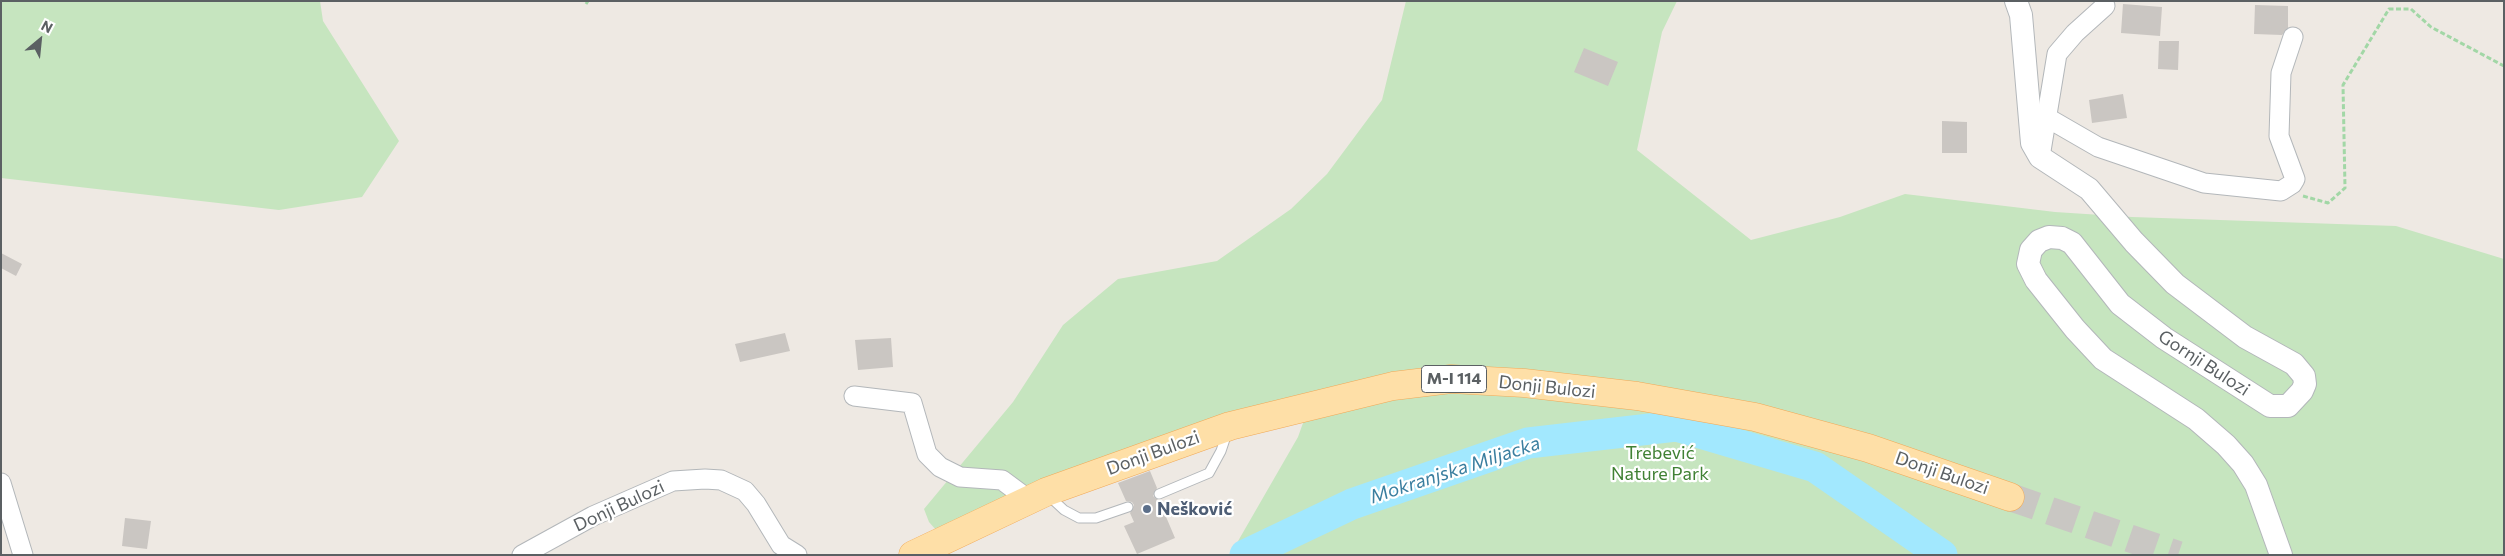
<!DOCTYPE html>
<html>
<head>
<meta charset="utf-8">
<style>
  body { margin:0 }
  #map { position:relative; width:2505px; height:556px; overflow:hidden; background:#eee9e3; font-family:Commissioner,sans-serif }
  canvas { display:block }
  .frame { position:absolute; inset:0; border:2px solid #5b6063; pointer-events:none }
  .north { position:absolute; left:15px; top:15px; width:50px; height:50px; -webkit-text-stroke:4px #fff; paint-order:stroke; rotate:28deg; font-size:14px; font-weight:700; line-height:20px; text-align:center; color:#5b6063 }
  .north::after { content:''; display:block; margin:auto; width:18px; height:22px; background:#5b6063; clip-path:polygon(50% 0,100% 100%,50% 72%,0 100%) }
</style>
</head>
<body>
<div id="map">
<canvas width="2505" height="556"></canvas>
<div class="frame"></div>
<div class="north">N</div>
</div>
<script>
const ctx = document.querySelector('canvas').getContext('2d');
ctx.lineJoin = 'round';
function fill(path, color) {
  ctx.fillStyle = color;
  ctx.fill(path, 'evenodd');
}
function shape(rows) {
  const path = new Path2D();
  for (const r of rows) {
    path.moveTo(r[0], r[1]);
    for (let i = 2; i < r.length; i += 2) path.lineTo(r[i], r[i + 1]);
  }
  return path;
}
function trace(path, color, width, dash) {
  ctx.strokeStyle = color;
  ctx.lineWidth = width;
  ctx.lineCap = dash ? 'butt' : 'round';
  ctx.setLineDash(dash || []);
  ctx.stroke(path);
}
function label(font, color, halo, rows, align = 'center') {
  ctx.font = font + ' Commissioner,sans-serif';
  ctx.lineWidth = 4.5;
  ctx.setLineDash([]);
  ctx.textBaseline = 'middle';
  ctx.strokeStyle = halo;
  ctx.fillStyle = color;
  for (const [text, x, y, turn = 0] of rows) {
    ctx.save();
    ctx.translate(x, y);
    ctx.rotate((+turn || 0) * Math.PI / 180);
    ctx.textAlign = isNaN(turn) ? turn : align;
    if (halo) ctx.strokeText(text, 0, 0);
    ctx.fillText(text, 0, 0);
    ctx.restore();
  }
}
fill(shape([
  [1,1,320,1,323,21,399,141,362,197,279,210,1,178],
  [1406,1,1677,1,1662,32,1637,150,1751,240,1840,217,1905,194,2055,212,2132,217,2396,226,2504,259,2504,555,1230,555,1298,437,1303,423,1303,414,1201,437,950,546,929,522,924,509,1013,402,1063,325,1118,279,1217,261,1291,209,1327,174,1382,100]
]), '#c6e5bf');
trace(shape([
  [1245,555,1352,504,1528,443,1676,426,1815,467,1942,555]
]), '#a2e8fe', 31);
fill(shape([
  [2123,4,2162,7,2160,36,2121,33],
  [2255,5,2288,6,2288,28,2282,35,2254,34],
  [2159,41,2179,41,2178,70,2158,69],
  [1584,48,1618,62,1608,86,1574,72],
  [2123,94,2127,118,2092,123,2089,100],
  [1942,121,1967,122,1967,153,1942,153],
  [1,253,22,264,16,276,1,268],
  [785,333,790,351,740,362,735,344],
  [891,338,893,367,858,370,855,340],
  [1150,471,1157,488,1153,496,1158,500,1162,500,1167,511,1164,512,1175,538,1137,554,1124,526,1134,522,1130,513,1134,505,1132,502,1126,501,1118,483],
  [125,518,151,521,147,549,122,546]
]), '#cac6c2');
trace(shape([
  [2010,497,2178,555]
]), '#c9c7c3', 28, [28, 14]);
const service = shape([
  [1159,494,1209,473,1221,451,1227,433],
  [1049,496,1064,510,1079,518,1096,518,1128,507]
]);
const minor = shape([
  [2046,117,2098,147,2204,183,2281,191,2292,184,2295,179,2279,136,2281,73,2293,37],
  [2040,157,2057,54,2075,33,2105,6],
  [854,396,912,403,927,454,940,467,960,477,1002,480,1029,500],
  [1,483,23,555],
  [522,555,593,516,673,481,705,479,721,480,745,491,756,504,781,545,797,555]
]);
const tertiary = shape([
  [2016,1,2021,15,2032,143,2040,157,2089,189,2134,242,2175,284,2245,337,2294,364,2304,376,2305,384,2302,391,2288,406,2270,406,2164,338,2120,304,2072,243,2062,238,2049,237,2039,241,2031,250,2028,264,2036,280,2075,329,2103,359,2196,419,2226,445,2243,464,2256,485,2281,555]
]);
const primary = shape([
  [913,555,1046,492,1230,426,1393,386,1451,379,1524,383,1637,396,1755,417,1868,448,2010,497]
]);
trace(service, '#b3b7ba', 11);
trace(minor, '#b3b7ba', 21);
trace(tertiary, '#b3b7ba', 24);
trace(primary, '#f0a959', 29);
trace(shape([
  [586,4,588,1],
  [2303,196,2328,203,2345,188,2343,85,2389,9,2411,9,2431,27,2504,66]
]), '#a2d7a6', 3, [5, 2.5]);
trace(service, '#fff', 9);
trace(minor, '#fff', 19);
trace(tertiary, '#fff', 22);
trace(primary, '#fedfa7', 28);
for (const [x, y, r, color] of [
  [1147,509,5,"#5c6f8a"]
]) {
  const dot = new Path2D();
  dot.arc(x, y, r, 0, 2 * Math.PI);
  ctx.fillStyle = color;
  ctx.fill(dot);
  trace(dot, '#fff', 2);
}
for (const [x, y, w] of [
  [1454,379,65]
]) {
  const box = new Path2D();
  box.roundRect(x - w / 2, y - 13.5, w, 27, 4);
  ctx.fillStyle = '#fff';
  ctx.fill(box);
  trace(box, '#5b6063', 1);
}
label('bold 16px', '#5b6063', null, [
  ["M-I 114",1454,379]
]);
label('18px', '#5b6063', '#fff', [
  ["Gornji Bulozi",2204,363,33],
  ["Donji Bulozi",1547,387,6],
  ["Donji Bulozi",1153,453,-20],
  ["Donji Bulozi",1942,473,19],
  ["Donji Bulozi",619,506,-25]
]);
label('18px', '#408134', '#fff', [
  ["Trebević",1660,453],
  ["Nature Park",1660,474]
]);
label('bold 18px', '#4e5e75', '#fff', [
  ["Nešković",1157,509]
], 'left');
label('italic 19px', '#3a7e9f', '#fff', [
  ["Mokranjska Miljacka",1455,470,-18]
]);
</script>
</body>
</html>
